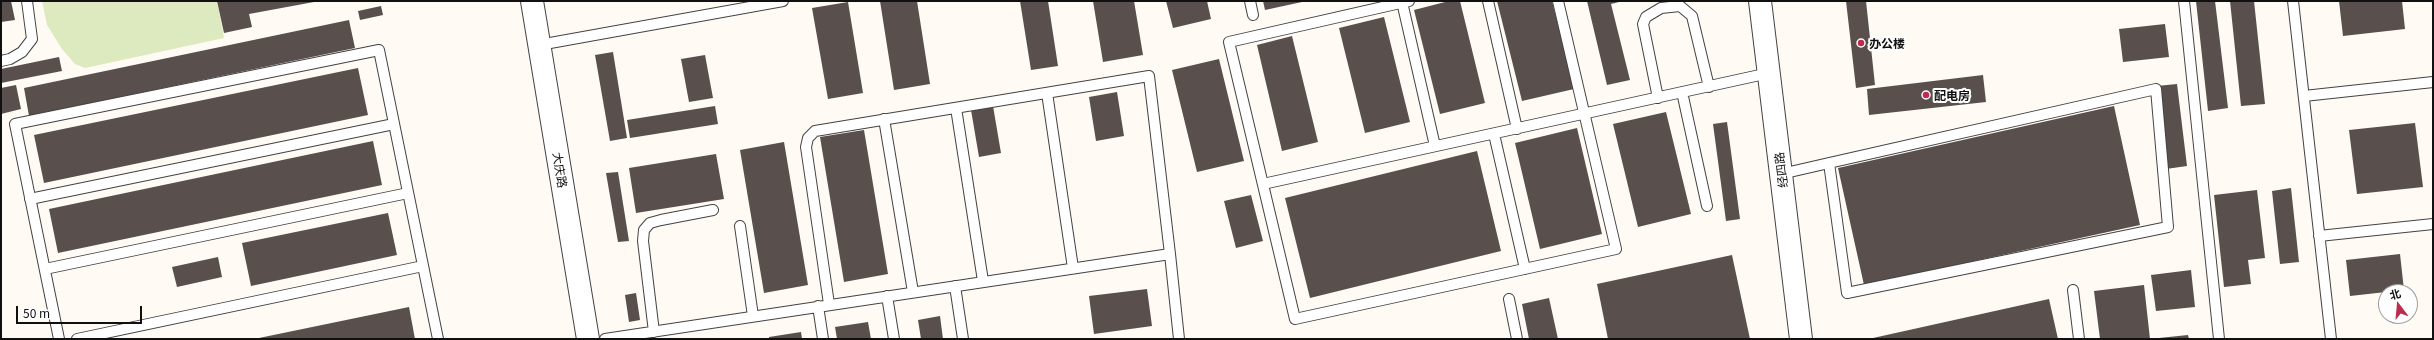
<!DOCTYPE html>
<html>
<head>
<meta charset="utf-8">
<style>
  body { margin:0 }
  #map { position:relative; width:2434px; height:340px; overflow:hidden; background:#fffaf4; font-family:Georgia,"Noto Sans SC",serif }
  canvas { display:block }
  .frame { position:absolute; inset:0; border:2px solid #101010; pointer-events:none }
  .north { position:absolute; left:2378px; top:284px; width:40px; height:40px; box-sizing:border-box; background:#fff; border:1px solid #9f9f9f; border-radius:50%; rotate:344deg; font-size:11px; font-weight:700; line-height:16px; text-align:center; color:#101010 }
  .north::after { content:''; display:block; margin:auto; width:14px; height:18px; background:#bc2c51; clip-path:polygon(50% 0,100% 100%,50% 72%,0 100%) }
  .scale { position:absolute; left:16px; top:306px; width:126px; height:18px; box-sizing:border-box; border:2px solid #101010; border-top:0; padding-left:5px; font-size:12px; line-height:14px; white-space:nowrap; color:#101010; -webkit-text-stroke:3px #fff; paint-order:stroke }
</style>
</head>
<body>
<div id="map">
<canvas width="2434" height="340"></canvas>
<div class="frame"></div>
<div class="north">北</div>
<div class="scale">50 m</div>
</div>
<script>
const ctx = document.querySelector('canvas').getContext('2d');
ctx.lineJoin = 'round';
function fill(path, color) {
  ctx.fillStyle = color;
  ctx.fill(path, 'evenodd');
}
function shape(rows) {
  const path = new Path2D();
  for (const r of rows) {
    path.moveTo(r[0], r[1]);
    for (let i = 2; i < r.length; i += 2) path.lineTo(r[i], r[i + 1]);
  }
  return path;
}
function trace(path, color, width, dash) {
  ctx.strokeStyle = color;
  ctx.lineWidth = width;
  ctx.lineCap = dash ? 'butt' : 'round';
  ctx.setLineDash(dash || []);
  ctx.stroke(path);
}
function label(font, color, halo, rows, align = 'center') {
  ctx.font = font + ' Georgia,"Noto Sans SC",serif';
  ctx.lineWidth = 4;
  ctx.setLineDash([]);
  ctx.textBaseline = 'middle';
  ctx.strokeStyle = halo;
  ctx.fillStyle = color;
  for (const [text, x, y, turn = 0] of rows) {
    ctx.save();
    ctx.translate(x, y);
    ctx.rotate((+turn || 0) * Math.PI / 180);
    ctx.textAlign = isNaN(turn) ? turn : align;
    if (halo) ctx.strokeText(text, 0, 0);
    ctx.fillText(text, 0, 0);
    ctx.restore();
  }
}
fill(shape([
  [42,1,217,1,224,38,85,68,75,64,62,49,47,25]
]), '#dde9be');
fill(shape([
  [1,1,11,1,15,20,1,22],
  [217,1,314,1,314,2,249,14,252,27,224,33],
  [880,1,917,1,930,84,894,90],
  [1020,1,1048,1,1058,66,1031,70],
  [1093,1,1134,1,1143,55,1103,62],
  [1166,1,1207,1,1211,19,1173,28],
  [1263,1,1302,1,1302,2,1265,10],
  [1449,1,1460,1,1485,103,1440,114,1414,10],
  [1497,1,1552,1,1574,89,1522,101],
  [1587,1,1623,1,1611,4,1630,80,1607,85],
  [1846,1,1866,1,1875,85,1856,88],
  [2196,1,2215,1,2228,108,2208,111],
  [2230,1,2254,1,2265,104,2241,106],
  [2339,1,2402,1,2405,29,2343,36],
  [848,2,863,93,828,99,812,8],
  [381,6,383,15,360,20,358,11],
  [1384,17,1410,122,1365,133,1339,28],
  [349,20,355,48,29,116,24,88],
  [2165,24,2169,57,2123,62,2119,29],
  [1292,36,1318,142,1282,151,1257,45],
  [613,52,627,138,610,141,595,55],
  [705,55,713,98,689,102,681,59],
  [59,57,62,71,1,83,1,69],
  [1219,59,1244,161,1197,172,1172,70],
  [358,68,368,115,44,183,34,135],
  [1983,75,1986,102,1869,115,1867,89],
  [2177,84,2187,166,2166,169,2157,86],
  [16,85,21,109,1,114,1,88],
  [1117,92,1124,136,1096,141,1089,97],
  [715,106,718,124,630,138,627,120],
  [993,106,1001,153,979,157,971,110],
  [2114,106,2140,225,1864,285,1838,168],
  [1666,112,1691,214,1638,227,1613,124],
  [1727,122,1740,219,1726,221,1713,124],
  [2415,123,2423,187,2357,194,2349,130],
  [1577,128,1602,234,1540,249,1515,143],
  [864,130,888,274,844,282,820,137],
  [373,141,382,185,58,253,49,209],
  [784,142,808,285,764,293,740,150],
  [1477,151,1501,251,1310,298,1285,198],
  [716,154,724,199,636,213,629,168],
  [618,172,629,241,618,242,606,173],
  [2291,188,2299,262,2280,264,2272,191],
  [2257,190,2265,258,2248,260,2251,284,2224,287,2214,195],
  [1251,195,1263,241,1236,248,1224,201],
  [388,213,397,255,251,286,242,243],
  [2400,254,2404,290,2350,296,2346,260],
  [1732,255,1750,339,1608,339,1597,284],
  [218,257,222,277,177,287,172,267],
  [2191,270,2195,307,2156,311,2151,275],
  [2144,285,2150,339,2100,339,2094,291],
  [1147,289,1152,326,1094,334,1089,296],
  [636,293,640,320,629,322,625,295],
  [1549,298,1558,339,1529,339,1522,304],
  [2049,299,2058,339,1873,339,1873,338],
  [409,307,415,339,259,339,259,338],
  [940,316,943,339,921,339,918,320],
  [868,322,871,339,837,339,835,327],
  [801,332,802,339,769,339,769,337],
  [2188,335,2189,339,2159,339,2159,338]
]), '#594f4d');
const service = shape([
  [1250,1,1253,15],
  [1409,1,1229,42,1295,319,1616,249,1558,1],
  [1488,1,1517,129],
  [2184,1,2219,339],
  [2293,1,2331,339],
  [1402,2,1435,146],
  [539,45,783,1],
  [1,61,10,59,22,52,32,39,27,1],
  [1682,92,1707,206],
  [1047,93,1073,268],
  [2304,96,2433,82],
  [1658,98,1643,24,1646,17,1661,8,1680,6,1692,16,1709,87],
  [956,108,983,281],
  [884,119,913,292],
  [1494,134,1525,269],
  [1781,174,1829,163,2156,89,2168,227,1847,293,1829,163],
  [1263,184,1769,73],
  [30,199,394,124],
  [740,226,753,316],
  [2319,236,2433,224],
  [1170,254,1179,339],
  [45,269,408,193],
  [955,286,963,339],
  [2073,290,2079,339],
  [887,296,894,339],
  [1509,299,1517,339],
  [818,306,823,339],
  [654,332,643,241,644,230,650,223,661,220,713,210],
  [59,339,15,124,379,50,438,339],
  [77,339,423,266],
  [605,339,1170,254,1149,76,815,131,808,138,806,147,829,304]
]);
const tertiary = shape([
  [532,1,588,339],
  [1760,1,1801,339]
]);
trace(service, '#434343', 12);
trace(tertiary, '#434343', 24);
trace(service, '#fff', 10);
trace(tertiary, '#fff', 22);
for (const [x, y, r, color] of [
  [1861,43,4,"#bc2c51"],
  [1926,95,4,"#bc2c51"]
]) {
  const dot = new Path2D();
  dot.arc(x, y, r, 0, 2 * Math.PI);
  ctx.fillStyle = color;
  ctx.fill(dot);
  trace(dot, '#fff', 1.5);
}
label('bold 12px', '#101010', '#fff', [
  ["办公楼",1869,43],
  ["配电房",1934,95]
], 'left');
label('12px', '#101010', '#fff', [
  ["大庆路",560,170,81],
  ["经四路",1781,170,-97]
]);
</script>
</body>
</html>
